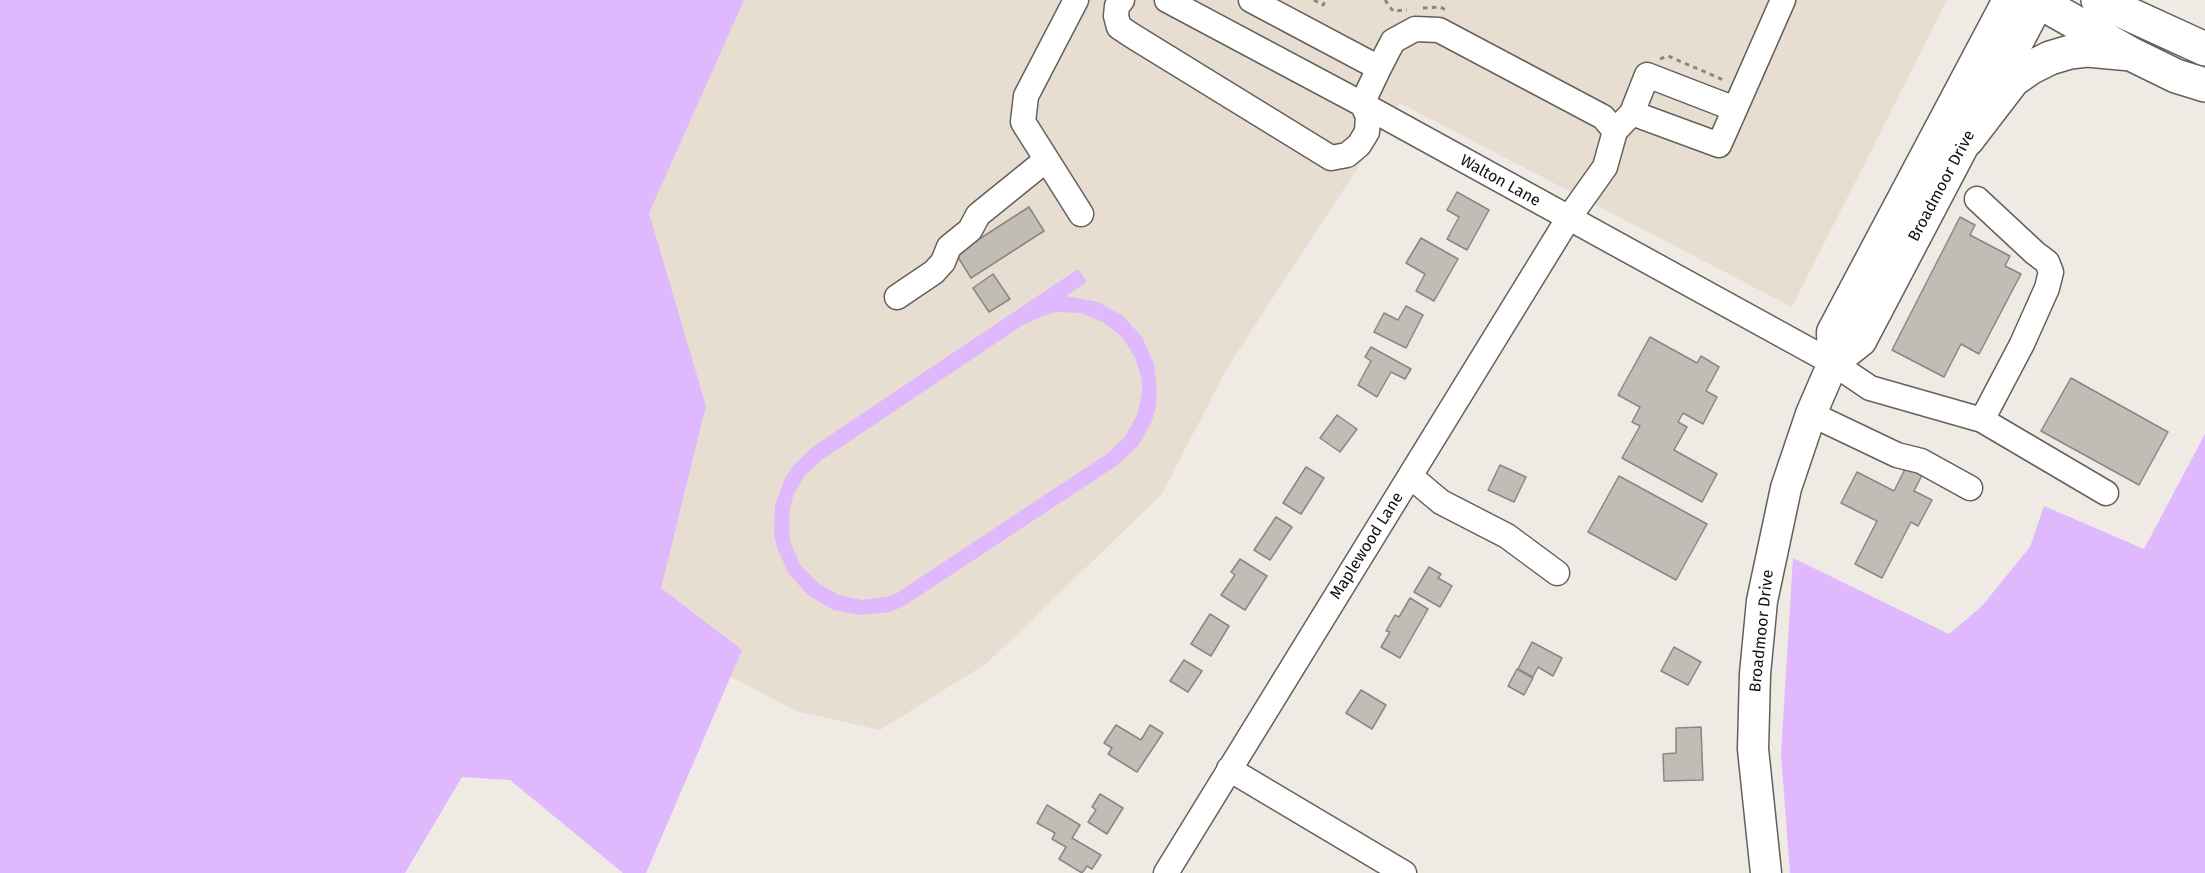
<!DOCTYPE html>
<html>
<head>
<meta charset="utf-8">
<style>
  body { margin:0 }
  canvas { display:block; background:#efeae4 }
</style>
</head>
<body>
<canvas width="2205" height="873"></canvas>
<script>
const ctx = document.querySelector('canvas').getContext('2d');
ctx.lineJoin = 'round';
function fill(path, color) {
  ctx.fillStyle = color;
  ctx.fill(path, 'evenodd');
}
function shape(rows) {
  const path = new Path2D();
  for (const r of rows) {
    path.moveTo(r[0], r[1]);
    for (let i = 2; i < r.length; i += 2) path.lineTo(r[i], r[i + 1]);
  }
  return path;
}
function trace(path, color, width, dash) {
  ctx.strokeStyle = color;
  ctx.lineWidth = width;
  ctx.lineCap = dash ? 'butt' : 'round';
  ctx.setLineDash(dash || []);
  ctx.stroke(path);
}
function label(font, color, halo, rows, align = 'center') {
  ctx.font = font + ' "Fira Sans",sans-serif';
  ctx.lineWidth = 5;
  ctx.setLineDash([]);
  ctx.textBaseline = 'middle';
  ctx.strokeStyle = halo;
  ctx.fillStyle = color;
  for (const [text, x, y, turn = 0] of rows) {
    ctx.save();
    ctx.translate(x, y);
    ctx.rotate((+turn || 0) * Math.PI / 180);
    ctx.textAlign = isNaN(turn) ? turn : align;
    if (halo) ctx.strokeText(text, 0, 0);
    ctx.fillText(text, 0, 0);
    ctx.restore();
  }
}
fill(shape([
  [741,0,1947,0,1792,307,1400,103,1227,368,1162,494,987,663,880,730,796,711,502,555,481,516]
]), '#e7ddd1');
fill(shape([
  [0,0,744,0,649,213,706,406,661,588,742,650,646,873,623,873,510,780,462,777,405,873,0,873],
  [1078,269,1087,282,1066,296,1098,302,1123,316,1142,337,1154,364,1157,392,1156,407,1152,421,1138,446,1116,466,904,606,890,612,862,615,833,610,808,595,789,574,777,548,774,534,775,505,785,478,793,466,814,446],
  [1057,312,1081,313,1103,322,1122,337,1135,357,1142,380,1142,392,1137,415,1125,437,1108,453,897,593,886,597,862,600,839,595,818,583,801,566,791,544,789,532,790,508,793,496,805,475,823,459,1023,325,1045,315],
  [2205,434,2205,873,1790,873,1781,754,1793,558,1949,634,1982,606,2030,547,2044,506,2144,549]
]), '#e0b8fd');
const building = shape([
  [1457,192,1489,210,1467,250,1447,239,1459,217,1447,210,1457,192],
  [1029,207,1044,231,971,278,956,254,1029,207],
  [1960,217,1975,225,1970,235,2010,256,2005,266,2021,274,1979,354,1961,344,1944,377,1892,350,1960,217],
  [1421,238,1458,259,1434,301,1416,291,1425,274,1406,263,1421,238],
  [993,274,1010,299,989,312,973,288,993,274],
  [1406,306,1423,315,1406,348,1374,332,1384,313,1398,320,1406,306],
  [1650,337,1697,363,1701,356,1719,367,1706,391,1717,397,1703,424,1683,413,1678,422,1687,427,1674,450,1717,474,1702,502,1622,458,1640,426,1632,422,1640,407,1618,395,1650,337],
  [1371,347,1411,369,1405,379,1391,372,1377,397,1358,385,1371,361,1365,357,1371,347],
  [2071,378,2168,432,2139,485,2041,431,2071,378],
  [1337,415,1357,429,1340,452,1320,438,1337,415],
  [1500,465,1526,477,1514,502,1488,490,1500,465],
  [1907,465,1923,473,1914,491,1932,500,1918,526,1911,522,1882,578,1855,564,1877,521,1841,503,1857,472,1894,491,1907,465],
  [1306,467,1324,478,1301,514,1283,503,1306,467],
  [1619,476,1707,524,1676,580,1588,532,1619,476],
  [1276,517,1292,527,1270,560,1254,550,1276,517],
  [1240,559,1267,576,1245,610,1221,595,1235,575,1231,572,1240,559],
  [1429,567,1441,574,1438,578,1452,586,1440,607,1414,592,1429,567],
  [1410,598,1428,609,1400,658,1381,647,1390,632,1386,631,1395,615,1399,617,1410,598],
  [1210,614,1229,626,1211,656,1191,644,1210,614],
  [1532,642,1562,658,1553,676,1538,667,1533,677,1518,669,1532,642],
  [1674,647,1701,662,1688,685,1661,671,1674,647],
  [1184,660,1202,671,1188,692,1170,681,1184,660],
  [1517,669,1533,678,1524,695,1508,686,1517,669],
  [1361,690,1386,705,1372,729,1346,713,1361,690],
  [1116,725,1141,740,1150,725,1163,733,1137,772,1108,754,1112,748,1104,743,1116,725],
  [1701,727,1703,780,1664,781,1663,754,1676,753,1676,728,1701,727],
  [1100,794,1123,808,1107,834,1088,822,1096,810,1092,807,1100,794],
  [1047,805,1080,825,1072,838,1101,855,1092,869,1087,866,1082,873,1059,859,1066,847,1052,839,1055,833,1037,823,1047,805]
]);
fill(building, '#c1bcb6');
trace(building, '#8b8681', 1.5);
const minor = shape([
  [1076,0,1026,96,1023,122,1081,214],
  [1122,0,1117,6,1116,16,1119,27,1131,35,1331,158,1347,155,1359,145,1367,132,1368,116,1362,104,1379,68,1393,41,1415,29,1439,30,1603,117,1615,131,1605,167,1568,219,1166,873],
  [1167,0,1362,104,1833,363,1870,388,1982,420,2106,493],
  [1251,0,1379,68],
  [1735,109,1783,0],
  [1615,131,1632,113,1647,75,1735,109,1719,145,1632,113],
  [1977,199,2035,253,2047,262,2051,272,2047,288,2022,344,1982,420],
  [897,297,934,272,943,262,949,247,970,230,978,215,1046,160],
  [1811,414,1897,455,1921,461,1970,488],
  [1410,476,1441,502,1507,536,1557,573],
  [1229,769,1404,873]
]);
const major = shape([
  [1833,363,1861,341,2040,0],
  [1766,873,1753,749,1755,674,1762,601,1786,488,1811,414,1833,363,1832,332,2008,0]
]);
const highway = shape([
  [2036,0,2131,54,2176,76,2205,85],
  [2098,0,2205,49],
  [1967,140,2013,80,2030,68,2050,58,2070,52,2087,50,2131,54]
]);
trace(minor, '#64605b', 27);
trace(major, '#64605b', 33);
trace(highway, '#64605b', 36);
trace(shape([
  [1314,0,1323,5,1326,0],
  [1385,0,1393,11,1407,10],
  [1423,8,1440,7,1448,11],
  [1660,59,1668,56,1726,81]
]), '#8a8783', 3, [4.5, 4.5]);
trace(minor, '#fff', 24);
trace(major, '#fff', 30);
trace(highway, '#fff', 33);
label('16px', '#13110f', '#fff', [
  ["Walton Lane",1500,181,29],
  ["Broadmoor Drive",1942,186,-62],
  ["Maplewood Lane",1367,546,-58],
  ["Broadmoor Drive",1762,631,-84]
]);
</script>
</body>
</html>
